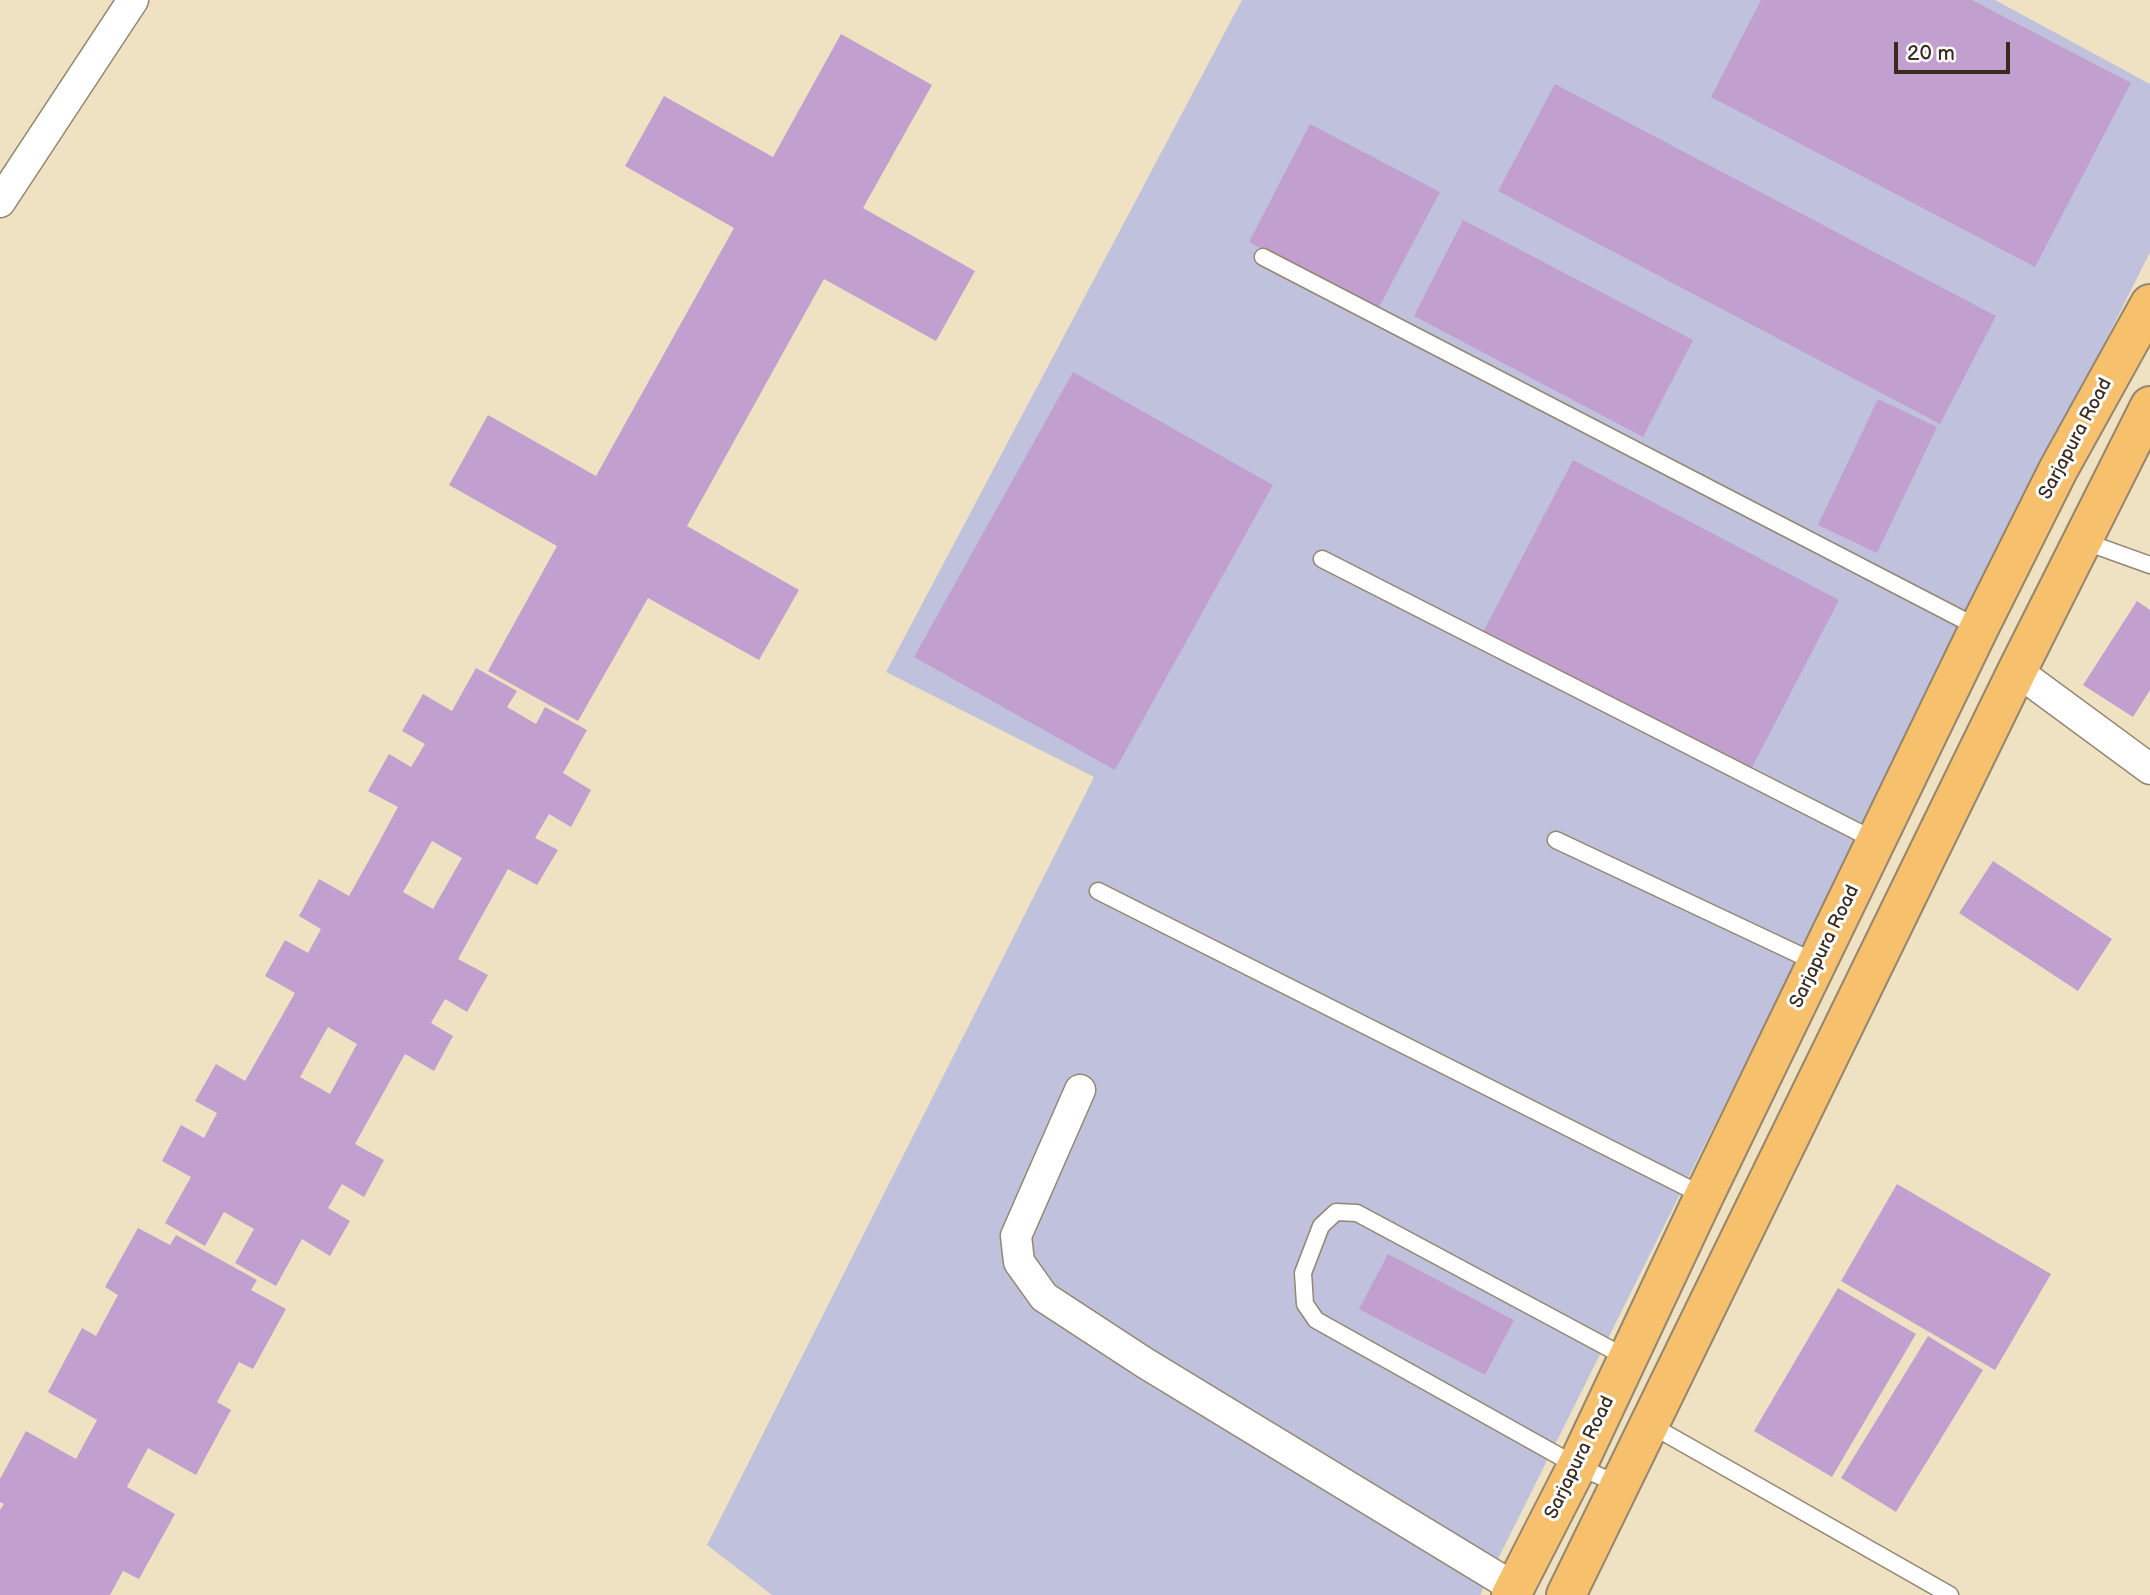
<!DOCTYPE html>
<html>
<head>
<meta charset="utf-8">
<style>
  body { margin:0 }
  #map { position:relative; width:2150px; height:1595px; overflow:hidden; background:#eee2c3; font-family:"Balsamiq Sans",sans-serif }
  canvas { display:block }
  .scale { position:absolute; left:1894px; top:42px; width:116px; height:32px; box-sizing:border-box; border:4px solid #3b2a1e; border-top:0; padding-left:9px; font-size:21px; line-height:24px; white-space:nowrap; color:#3b2a1e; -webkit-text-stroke:5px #fff; paint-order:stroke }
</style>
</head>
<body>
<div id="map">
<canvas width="2150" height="1595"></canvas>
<div class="scale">20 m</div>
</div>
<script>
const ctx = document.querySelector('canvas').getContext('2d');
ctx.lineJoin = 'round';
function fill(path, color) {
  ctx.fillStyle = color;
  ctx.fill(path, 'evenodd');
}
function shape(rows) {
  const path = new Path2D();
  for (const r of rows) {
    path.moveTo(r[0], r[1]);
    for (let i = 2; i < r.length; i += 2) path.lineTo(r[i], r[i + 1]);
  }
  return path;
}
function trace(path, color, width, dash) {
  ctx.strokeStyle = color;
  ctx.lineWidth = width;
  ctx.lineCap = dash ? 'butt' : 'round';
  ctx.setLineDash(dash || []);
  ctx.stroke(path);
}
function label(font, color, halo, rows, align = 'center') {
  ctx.font = font + ' "Balsamiq Sans",sans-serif';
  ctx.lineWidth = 6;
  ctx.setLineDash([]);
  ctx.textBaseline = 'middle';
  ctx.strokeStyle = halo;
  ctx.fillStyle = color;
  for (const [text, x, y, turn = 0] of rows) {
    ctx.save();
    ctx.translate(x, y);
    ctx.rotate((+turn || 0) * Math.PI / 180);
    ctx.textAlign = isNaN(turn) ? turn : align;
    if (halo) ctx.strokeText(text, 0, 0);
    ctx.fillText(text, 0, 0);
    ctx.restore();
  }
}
fill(shape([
  [1242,0,1995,0,2150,84,2150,252,1480,1595,772,1595,707,1545,1094,777,886,672]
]), '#c0c2dd');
fill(shape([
  [1761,0,1972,0,2131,83,2035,267,1711,97],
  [841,34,932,85,863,208,975,271,936,341,824,279,687,526,799,590,759,660,648,598,578,721,488,671,557,546,449,485,488,415,596,476,734,228,625,166,664,96,773,157],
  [1555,84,1996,316,1940,424,1498,191],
  [1310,124,1440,192,1378,309,1249,242],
  [1463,220,1693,340,1643,437,1414,316],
  [1073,372,1273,485,1115,770,914,657],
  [1878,399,1937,427,1877,553,1818,525],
  [1573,460,1839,600,1748,775,1482,634],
  [2137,601,2150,610,2150,690,2133,717,2083,685],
  [476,668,517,691,507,707,536,724,545,707,587,730,563,773,591,790,571,827,549,814,535,838,558,850,537,885,508,869,458,959,488,975,467,1012,445,999,431,1023,453,1036,434,1071,405,1054,355,1144,384,1160,364,1197,342,1184,328,1208,350,1221,330,1256,302,1239,276,1286,235,1263,254,1229,224,1212,205,1246,165,1223,191,1177,162,1161,181,1125,204,1138,217,1113,195,1101,216,1064,245,1081,295,993,265,976,285,940,308,953,321,929,299,916,319,879,349,896,373,853,398,807,368,791,389,754,411,767,425,744,402,731,423,694,452,711],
  [432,841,462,858,433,909,403,892],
  [328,1027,357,1044,330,1094,300,1077],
  [1993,861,2112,939,2078,991,1959,913],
  [1897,1184,2051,1274,1995,1370,1841,1281],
  [138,1228,170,1245,176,1235,257,1280,251,1290,286,1309,253,1369,239,1362,217,1402,231,1410,196,1475,148,1448,127,1487,175,1514,139,1579,123,1571,110,1595,0,1595,0,1510,4,1504,0,1502,0,1479,26,1431,76,1459,97,1420,48,1392,82,1328,96,1336,118,1295,105,1287],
  [1388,1254,1514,1320,1485,1375,1359,1309],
  [1838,1288,1916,1334,1832,1477,1754,1431],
  [1928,1336,1983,1370,1896,1512,1841,1478]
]), '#c1a0cf');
const lane = shape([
  [1263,257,1979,628],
  [2083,541,2150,565],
  [1322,559,1876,841],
  [1556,840,1817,963],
  [1098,891,1704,1196],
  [1649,1424,1950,1595],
  [1620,1485,1577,1466,1316,1320,1305,1304,1303,1273,1321,1226,1336,1212,1357,1213,1629,1359]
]);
const street = shape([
  [0,202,133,0],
  [2017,671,2150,769],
  [1080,1090,1016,1236,1019,1262,1044,1297,1145,1363,1515,1588]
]);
const primary = shape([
  [1511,1595,1577,1466,1704,1196,1979,628,2058,470,2150,304],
  [1566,1595,2017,671,2150,406]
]);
trace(lane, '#948670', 19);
trace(street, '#948670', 33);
trace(primary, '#948670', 42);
trace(lane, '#fff', 16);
trace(street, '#fff', 30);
trace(primary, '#f7c06c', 38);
label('19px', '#3b2a1e', '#fff', [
  ["Sarjapura Road",2076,439,-62],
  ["Sarjapura Road",1825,947,-64],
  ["Sarjapura Road",1580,1458,-64]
]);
</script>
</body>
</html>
